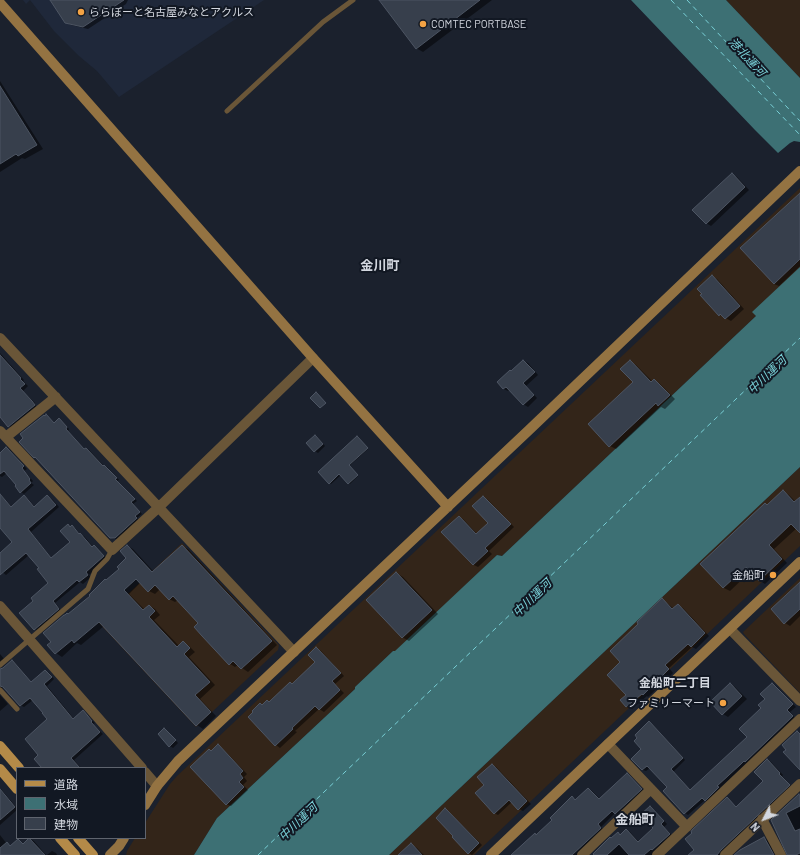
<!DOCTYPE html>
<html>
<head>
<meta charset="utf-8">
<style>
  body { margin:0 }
  #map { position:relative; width:800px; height:855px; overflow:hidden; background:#1b212d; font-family:Barlow,"Noto Sans JP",sans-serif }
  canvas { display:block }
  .legend { position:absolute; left:16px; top:767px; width:130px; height:72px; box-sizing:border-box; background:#121823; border:1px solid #5f646e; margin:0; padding:5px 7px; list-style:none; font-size:12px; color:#d3d7df }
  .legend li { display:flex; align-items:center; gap:8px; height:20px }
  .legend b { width:20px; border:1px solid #5f646e }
  .north { position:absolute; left:744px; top:799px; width:40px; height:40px; -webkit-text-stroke:3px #121823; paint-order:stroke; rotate:228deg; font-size:11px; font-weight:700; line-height:16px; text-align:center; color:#d3d7df }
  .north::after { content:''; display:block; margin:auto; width:14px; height:18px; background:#d3d7df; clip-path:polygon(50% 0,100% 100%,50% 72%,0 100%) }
</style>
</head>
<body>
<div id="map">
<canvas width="800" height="855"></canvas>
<ul class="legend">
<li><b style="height:5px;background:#b48a48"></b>道路</li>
<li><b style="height:11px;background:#3d7074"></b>水域</li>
<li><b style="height:11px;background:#373f4c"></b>建物</li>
</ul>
<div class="north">N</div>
</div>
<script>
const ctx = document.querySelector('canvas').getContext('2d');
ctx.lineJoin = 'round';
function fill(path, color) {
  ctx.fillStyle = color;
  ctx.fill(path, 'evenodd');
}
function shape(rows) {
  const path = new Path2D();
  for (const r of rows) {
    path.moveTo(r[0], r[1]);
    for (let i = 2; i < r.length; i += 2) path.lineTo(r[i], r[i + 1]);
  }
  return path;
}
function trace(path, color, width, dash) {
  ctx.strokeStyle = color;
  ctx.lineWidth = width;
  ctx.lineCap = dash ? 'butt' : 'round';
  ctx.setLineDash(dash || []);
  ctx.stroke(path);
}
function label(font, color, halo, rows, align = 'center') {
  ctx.font = font + ' Barlow,"Noto Sans JP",sans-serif';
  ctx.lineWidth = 4;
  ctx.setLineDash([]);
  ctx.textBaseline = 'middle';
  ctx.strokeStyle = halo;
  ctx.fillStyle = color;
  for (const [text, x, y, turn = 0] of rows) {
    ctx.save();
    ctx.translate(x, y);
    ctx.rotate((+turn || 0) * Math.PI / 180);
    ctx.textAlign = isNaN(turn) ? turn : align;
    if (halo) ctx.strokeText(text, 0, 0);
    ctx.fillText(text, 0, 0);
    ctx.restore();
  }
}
fill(shape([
  [23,0,264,0,119,97,97,71,79,56,54,31,30,0,26,4]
]), '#1f283a');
fill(shape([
  [726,0,800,0,800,78],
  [800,188,800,267,753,312,756,316,502,556,497,555,395,652,393,651,355,687,355,689,217,818,194,855,126,855,127,851,135,838,145,838,145,823,170,784,177,776],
  [800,467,800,546,474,855,389,855],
  [182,543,279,645,278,650,196,727,98,622],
  [800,578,800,693,744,634,743,632]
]), '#332519');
fill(shape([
  [631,0,726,0,800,78,800,142,794,141,790,143,778,153,755,130],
  [800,267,800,467,389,855,194,855,217,818,355,689,355,687,393,651,395,651,497,555,502,556,756,316,752,312]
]), '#3d7074');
fill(shape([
  [51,0,128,0,126,4,88,29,71,25,65,22],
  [380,0,492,0,423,52,416,48],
  [0,81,43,149,25,159,22,158,0,172],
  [732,174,737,177,749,190,711,226,706,223],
  [800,194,800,266,779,286,774,284],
  [712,277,717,279,744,309,731,321,720,315,701,296],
  [0,353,24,380,23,381,28,386,23,391,35,403,34,404,38,408,12,428,9,426,0,415],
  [523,361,528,363,538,375,526,386,537,398,528,407,523,404,510,390,508,391,504,389,498,382],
  [630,361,636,365,653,382,654,380,660,384,675,399,665,409,661,407,616,449,610,446,634,382],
  [49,417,54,423,59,419,62,421,69,429,68,431,85,450,86,449,89,450,104,466,107,467,119,480,117,481,137,501,133,504,142,514,137,518,139,520,118,539,114,539,111,538,37,458,35,457],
  [315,436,318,438,325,446,318,453,315,451],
  [358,438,368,449,349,466,358,476,350,484,341,475,331,484,330,483],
  [6,448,10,450,27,469,24,471,33,481,31,483,34,485,24,494,21,492,17,485,7,473,2,477,0,476,0,454],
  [783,491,789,495,796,502,800,498,800,532,797,528,774,549,787,563,765,584,759,580,751,571,730,591,724,588,702,564],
  [0,494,12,507,25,497,28,499,35,507,47,496,53,500,59,507,31,532,52,559,72,542,68,526,75,528,80,535,84,536,93,547,94,546,97,548,107,559,89,575,91,577,83,584,80,582,55,603,62,611,38,631,35,629,21,613,35,601,50,583,40,568,29,555,6,575,0,570,0,554,14,542,0,527],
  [483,497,488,500,514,527,489,551,492,554,478,567,474,565,443,532,459,517,463,519,477,534,489,523],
  [127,546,133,549,154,572,182,546,188,549,277,645,248,672,242,668,238,665,235,667,230,664,200,623,178,600,175,602,169,599,160,589,155,594,149,591,141,582,129,594,145,610,150,606,155,609,160,615,154,620,179,646,183,642,189,646,195,652,189,657,215,685,200,699,216,716,203,729,197,725,104,626,81,645,77,643,62,657,56,653,52,642,69,615,120,569,128,559],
  [396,573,403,577,438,614,409,641,402,637],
  [800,583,800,616,790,626,785,623],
  [662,600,667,603,674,609,678,605,683,608,709,636,696,649,692,647,669,668,673,673,648,697,647,696,632,709,627,707,621,700,627,695,621,662],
  [316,648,321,651,344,676,335,684,344,693,324,712,319,709,295,731,297,732,280,748,276,745,262,705,270,703,293,684,316,662],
  [0,654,5,660,0,665],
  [12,661,15,663,32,683,45,671,49,673,54,679,47,686,74,719,83,712,86,714,95,723,93,724,103,734,74,760,81,768,43,768,40,755,48,720,44,713,33,700,24,707,20,705,5,688,3,688,0,690,0,670,3,669],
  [730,684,735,687,747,699,728,717,723,714,711,702],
  [773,684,776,686,796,707,790,712,796,719,720,788,721,790,709,802,705,800,688,815,685,813,664,791,668,787,650,768,646,771,643,770,632,759,643,749,650,723,653,725,685,760,673,772,691,791,748,737,763,708],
  [0,695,8,704,0,711],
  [164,729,167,731,178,743,173,748,170,746],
  [218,746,222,748,247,774,244,777,247,781,243,785,248,790,231,806,226,804,211,752],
  [767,760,771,762,783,775,782,776,792,787,722,855,690,855,695,850,727,799,730,801,737,807,764,781],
  [492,765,496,767,531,804,523,811,519,809,512,802,498,815,494,813,486,785],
  [627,774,630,776,644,791,619,815,615,813,601,827,604,830,580,855,512,855,535,834,537,835,553,820,572,798,576,800,589,789,592,791,600,799],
  [0,788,17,808,17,810,0,825],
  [800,794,800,855,788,855,772,821],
  [650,807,653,809,667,824,664,827,673,836,654,855,593,855,610,838,612,839,618,833,621,835,626,830,630,832,639,842,654,828],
  [445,810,448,811,482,845,472,855,469,853,454,836],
  [0,835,7,844,12,846,19,840,24,844,30,839,34,841,46,855,0,855],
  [764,838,769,841,776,855,737,855],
  [411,844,417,848,424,855,400,855],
  [52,851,56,853,57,855,47,855]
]), '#0007');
trace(shape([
  [671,0,800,135],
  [687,0,800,121],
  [258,855,800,338]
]), '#79d0d7', 1, [5, 4]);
const building = shape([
  [50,0,124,0,83,27,65,23,50,0],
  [379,0,480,0,416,49,379,0],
  [0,86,37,145,18,156,16,154,0,164,0,86],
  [732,173,745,187,706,224,692,210,732,173],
  [800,193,800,259,774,284,740,248,800,193],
  [712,275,740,306,725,319,720,314,719,316,700,295,702,294,697,289,712,275],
  [0,355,21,378,20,379,25,384,20,388,32,401,35,405,8,427,0,417,0,355],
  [523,360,535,372,523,383,534,395,523,405,506,387,503,389,497,382,510,370,511,371,523,360],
  [630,360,651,382,654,379,670,395,658,406,656,403,609,447,588,424,633,382,620,369,630,360],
  [316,392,326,403,320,408,310,398,316,392],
  [46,414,54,423,59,418,67,427,66,429,84,449,86,448,103,466,104,465,117,478,115,479,135,499,131,502,140,512,135,516,137,518,115,538,110,538,35,457,34,458,19,442,23,438,20,434,44,415,45,416,46,414],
  [315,435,323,444,314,452,306,443,315,435],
  [357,436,368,448,349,465,358,475,348,484,339,474,329,484,318,472,357,436],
  [6,447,24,466,22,468,30,479,29,480,31,483,20,493,15,486,16,485,4,471,0,474,0,453,6,447],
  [783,490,794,502,800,497,800,533,791,524,769,545,782,559,759,581,746,567,723,588,700,564,765,503,767,505,783,490],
  [0,494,11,507,24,495,34,507,47,495,56,505,28,529,51,558,70,542,60,531,68,524,70,527,72,525,79,534,80,533,92,547,94,545,104,556,86,572,88,575,79,582,77,580,53,601,59,609,34,630,19,613,33,601,31,598,48,583,37,569,39,568,26,553,0,575,0,553,12,542,0,528,0,494],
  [483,496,511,524,485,548,488,551,473,565,441,532,459,516,476,534,488,523,472,506,483,496],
  [127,545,152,572,182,545,272,641,241,669,233,661,229,665,202,636,194,627,198,623,173,596,169,600,155,585,148,592,136,579,124,590,143,610,149,605,155,611,149,617,177,647,183,641,190,648,184,654,210,682,195,695,211,712,196,726,99,622,74,643,72,640,55,654,47,645,51,642,43,633,64,615,65,615,67,613,68,614,90,596,89,595,105,579,106,580,119,569,117,567,126,558,120,551,127,545],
  [396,572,432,610,402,638,366,600,396,572],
  [800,582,800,609,784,624,771,609,800,582],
  [662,598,672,609,678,604,705,633,691,647,688,644,665,665,669,669,643,695,642,694,626,707,620,700,626,695,607,675,620,662,610,651,638,624,637,622,662,598],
  [316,647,341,673,332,681,340,690,319,710,315,706,292,728,293,729,275,746,248,717,253,712,252,711,260,703,262,705,267,700,269,702,290,682,292,684,315,662,308,655,316,647],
  [12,660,31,682,45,670,52,677,44,684,73,719,83,710,92,721,91,722,100,732,71,758,80,768,42,768,34,759,38,755,25,739,47,719,42,713,43,713,30,698,20,706,3,687,0,686,0,669,3,668,12,660],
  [730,683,742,696,722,715,710,702,730,683],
  [772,683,793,704,787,710,793,716,745,762,744,761,741,764,717,786,719,787,705,801,702,798,684,814,663,791,667,787,647,766,642,770,631,759,641,749,634,741,637,738,635,735,649,721,683,758,671,769,690,790,747,737,739,729,761,708,758,705,765,699,760,694,772,683],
  [164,728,176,740,169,747,158,734,164,728],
  [797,731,800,734,800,770,783,752,786,750,782,745,797,731],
  [218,744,243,771,240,774,243,778,239,782,244,787,226,805,190,767,209,749,211,751,218,744],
  [767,759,780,773,779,774,790,785,721,850,717,855,688,855,694,850,685,839,692,833,691,832,692,830,727,797,736,807,762,782,763,781,754,772,767,759],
  [492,764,527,801,518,810,509,800,494,814,475,793,484,785,477,777,492,764],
  [627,773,642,789,615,814,612,811,598,824,601,828,572,855,511,855,535,833,536,835,552,820,550,818,572,796,575,800,588,788,599,799,627,773],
  [0,789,15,807,0,820,0,789],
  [799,794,800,796,800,806,786,813,795,831,800,829,800,853,796,855,787,855,771,820,799,794],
  [650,806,664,821,661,824,670,834,652,850,651,849,644,855,629,855,619,844,607,855,594,855,593,854,610,837,611,838,618,832,620,835,626,829,638,842,653,828,640,815,650,806],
  [445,808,479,843,468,854,452,837,453,836,436,818,445,808],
  [764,837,774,855,734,855,740,850,764,837],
  [29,838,45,855,0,855,0,848,7,842,10,846,18,839,23,844,29,838],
  [411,843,422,855,398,855,411,843]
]);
fill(building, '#373f4c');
trace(building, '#4d5563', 1);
trace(shape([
  [227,111,323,22,353,0],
  [0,665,88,589,95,571,107,559,112,550],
  [0,690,17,709]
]), '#6a5638', 5);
trace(shape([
  [0,338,294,652],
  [0,431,112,550,159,507,313,358],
  [6,437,56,397],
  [0,606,142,768],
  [730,629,800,701],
  [608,744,687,827],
  [145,772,157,786],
  [762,819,781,855],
  [582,855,651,789],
  [657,855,800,719],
  [725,855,800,784]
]), '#6a5638', 10);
trace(shape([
  [0,3,313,358,448,507],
  [145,805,157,786,178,761,529,430,800,171],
  [110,855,119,846,124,838],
  [491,855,800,562]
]), '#947342', 10);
trace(shape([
  [0,746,19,768],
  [0,769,17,789],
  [60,838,75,855],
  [78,838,93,855]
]), '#b48a48', 10);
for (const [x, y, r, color] of [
  [81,12,4,"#f4a344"],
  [423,24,4,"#f4a344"],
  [773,575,4,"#f4a344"],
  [723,703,4,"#f4a344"]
]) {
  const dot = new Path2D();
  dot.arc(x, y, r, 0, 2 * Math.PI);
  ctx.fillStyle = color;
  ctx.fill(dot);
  trace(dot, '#121823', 1.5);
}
label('11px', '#d3d7df', '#121823', [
  ["ららぽーと名古屋みなとアクルス",89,12],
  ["COMTEC PORTBASE",431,24],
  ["金船町",765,575,"right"],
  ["ファミリーマート",715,703,"right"]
], 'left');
label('italic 12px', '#79d0d7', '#121823', [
  ["港北運河",747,57,47],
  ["中川運河",767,375,-44],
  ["中川運河",532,598,-44],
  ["中川運河",298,822,-44]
]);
label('bold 12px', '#d3d7df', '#121823', [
  ["金船町二丁目",675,683]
]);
label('bold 13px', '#d3d7df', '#121823', [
  ["金川町",380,266],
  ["金船町",635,820]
]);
</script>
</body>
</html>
